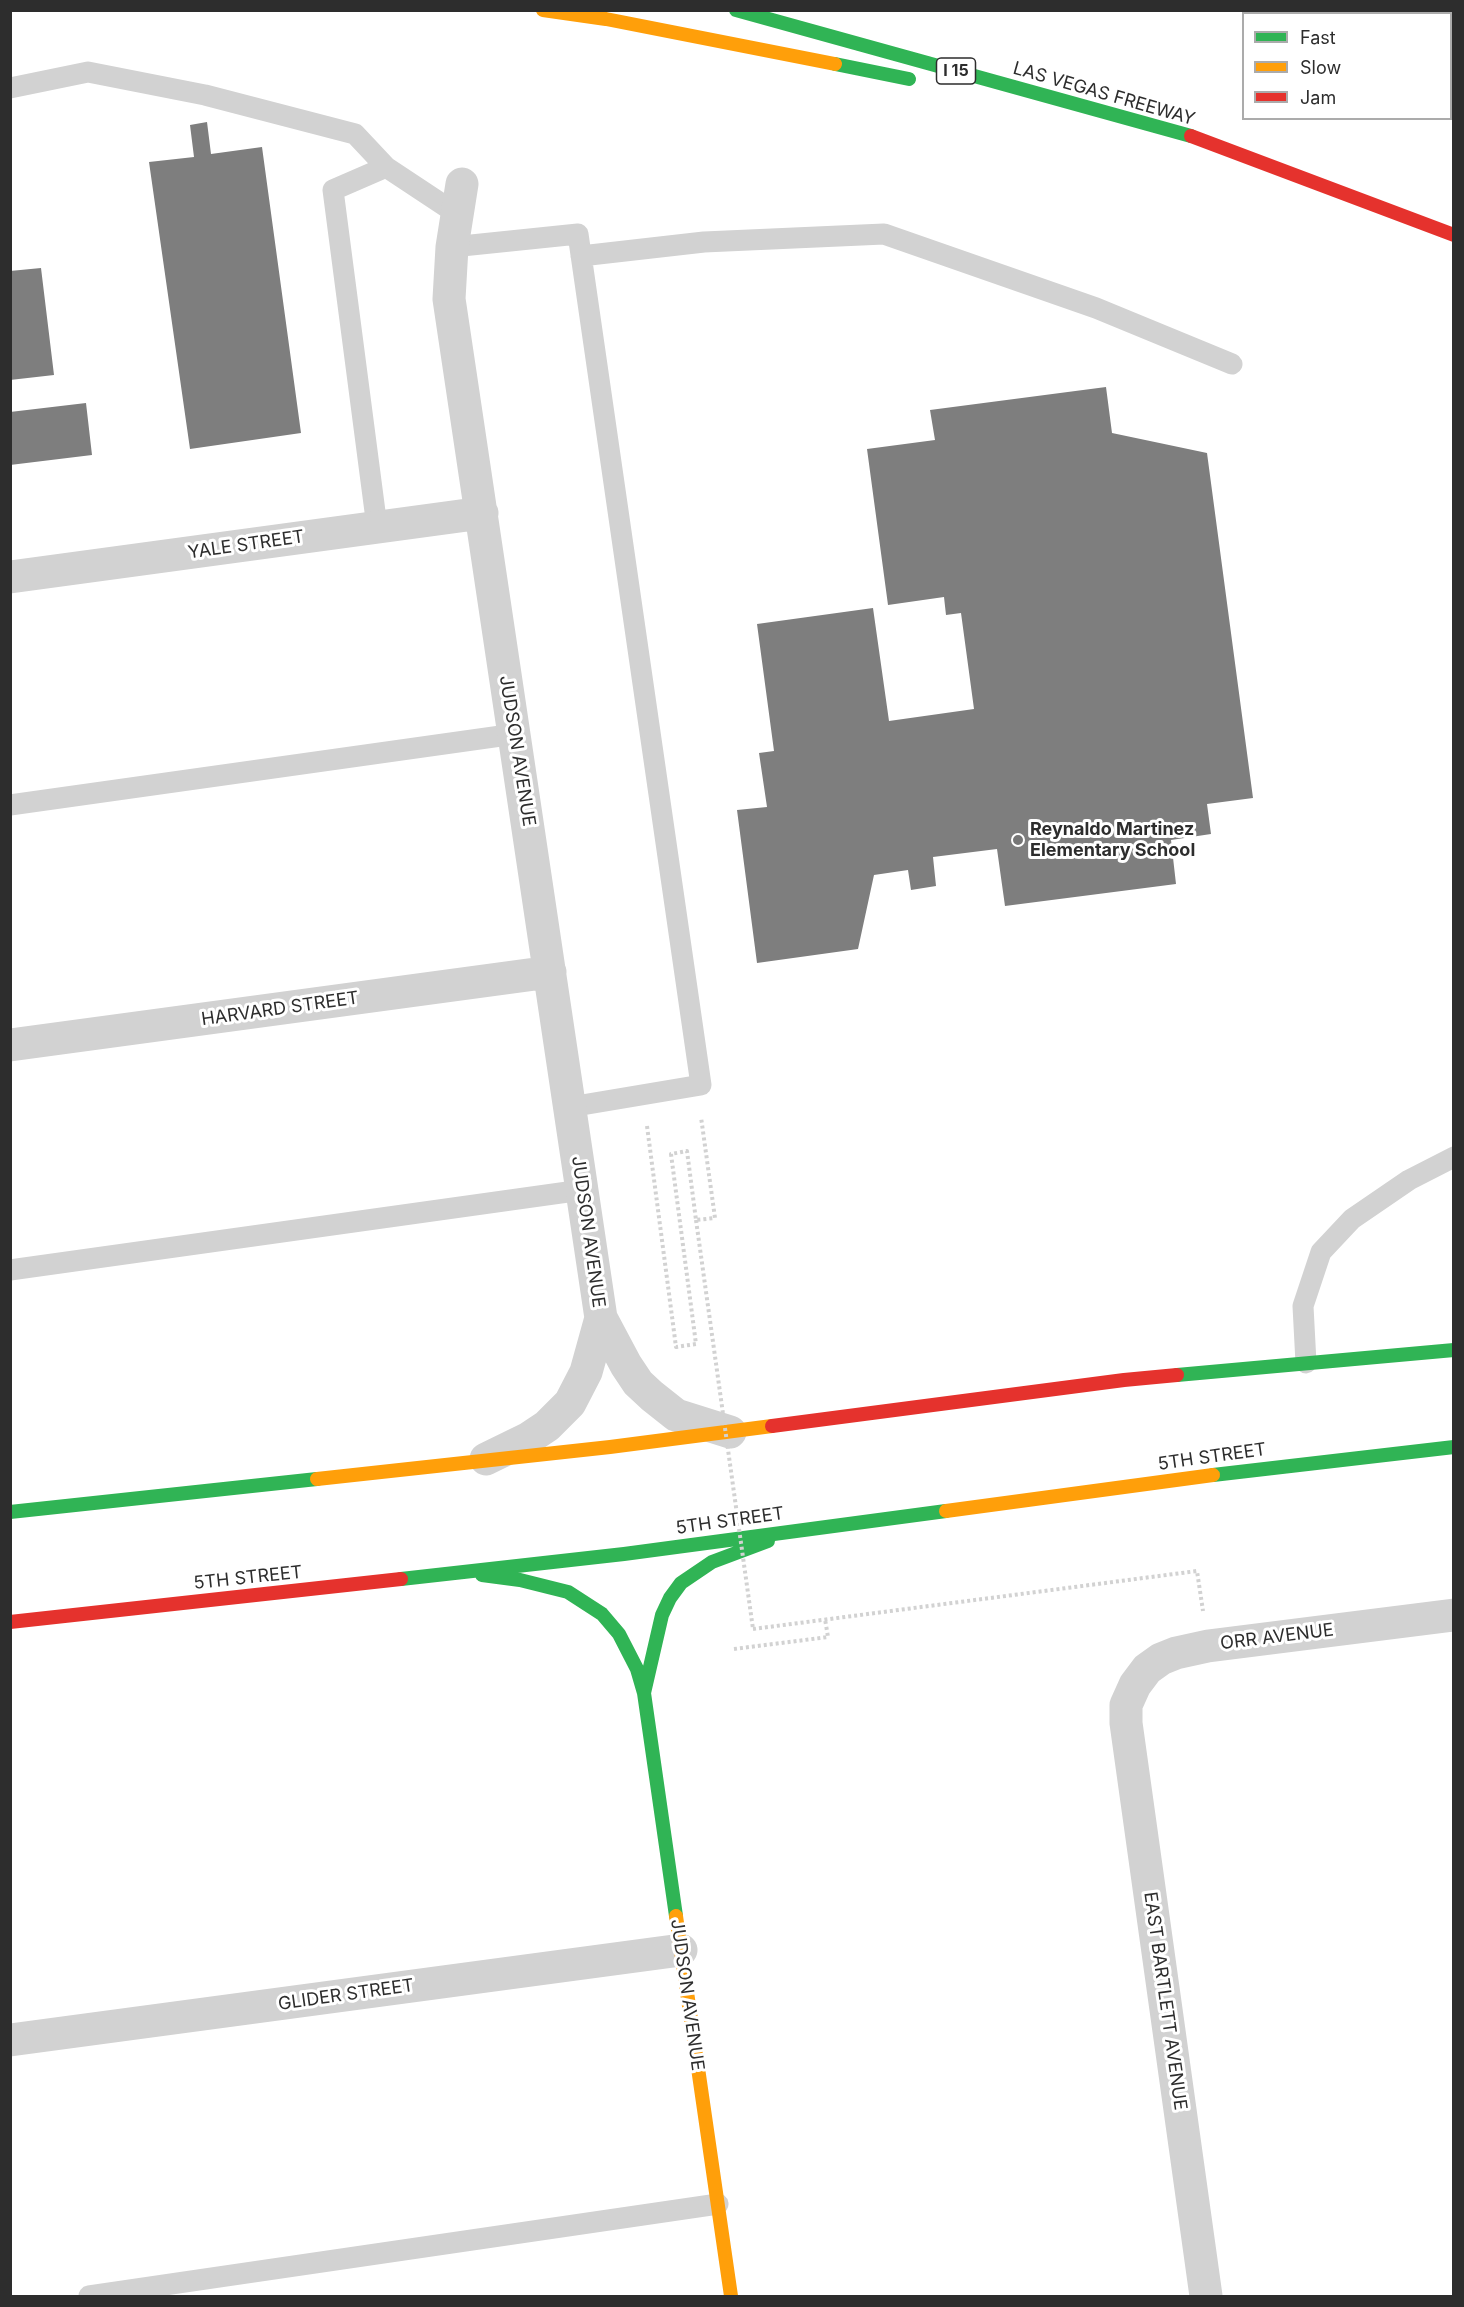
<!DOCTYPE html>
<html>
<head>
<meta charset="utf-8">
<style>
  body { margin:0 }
  #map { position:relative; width:1464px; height:2307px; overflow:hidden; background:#fff; font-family:Inter,sans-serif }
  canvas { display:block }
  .frame { position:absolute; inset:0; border:12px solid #2d2d2d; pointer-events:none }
  .legend { position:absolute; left:1242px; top:12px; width:210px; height:108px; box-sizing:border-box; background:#fff; border:2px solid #ababab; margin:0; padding:8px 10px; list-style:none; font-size:18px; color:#2d2d2d }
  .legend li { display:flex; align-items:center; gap:12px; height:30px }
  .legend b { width:30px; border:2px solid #ababab }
</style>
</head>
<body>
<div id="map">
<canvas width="1464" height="2307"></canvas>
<div class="frame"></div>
<ul class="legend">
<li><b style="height:8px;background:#30b455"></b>Fast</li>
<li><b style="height:8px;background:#ff9f0a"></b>Slow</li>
<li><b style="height:8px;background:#e5322d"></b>Jam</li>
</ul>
</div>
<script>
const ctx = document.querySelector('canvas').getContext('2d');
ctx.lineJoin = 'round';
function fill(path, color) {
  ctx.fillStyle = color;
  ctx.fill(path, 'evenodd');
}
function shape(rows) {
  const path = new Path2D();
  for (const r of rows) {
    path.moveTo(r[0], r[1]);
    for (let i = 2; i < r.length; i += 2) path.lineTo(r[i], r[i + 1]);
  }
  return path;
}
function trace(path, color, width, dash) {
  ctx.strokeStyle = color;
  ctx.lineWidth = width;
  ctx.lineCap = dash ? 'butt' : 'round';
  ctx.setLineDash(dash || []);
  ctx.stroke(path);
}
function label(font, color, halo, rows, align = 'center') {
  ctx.font = font + ' Inter,sans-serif';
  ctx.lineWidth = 6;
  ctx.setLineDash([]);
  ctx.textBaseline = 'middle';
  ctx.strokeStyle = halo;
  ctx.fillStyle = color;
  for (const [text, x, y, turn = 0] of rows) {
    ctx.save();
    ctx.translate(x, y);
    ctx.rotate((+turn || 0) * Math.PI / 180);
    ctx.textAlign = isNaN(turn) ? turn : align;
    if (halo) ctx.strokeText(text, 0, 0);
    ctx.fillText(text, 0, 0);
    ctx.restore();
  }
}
fill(shape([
  [207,122,211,154,262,147,301,433,190,449,149,162,194,157,190,125],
  [41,268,54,375,10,380,10,271],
  [1106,387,1112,433,1207,453,1253,798,1207,804,1211,834,1171,840,1176,884,1005,906,997,849,933,857,936,886,911,890,908,870,874,875,858,949,757,963,737,810,767,807,759,753,774,751,757,624,873,608,889,721,974,709,961,613,946,615,944,597,888,605,867,449,935,440,930,410],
  [86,403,92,455,10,465,10,412]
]), '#7e7e7e');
trace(shape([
  [647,1126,676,1347,696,1344,671,1154,687,1151,696,1220,715,1218,701,1117],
  [753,1629,1197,1571,1203,1611],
  [734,1649,828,1637,825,1619]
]), '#d2d2d2', 4, [3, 3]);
trace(shape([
  [10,88,88,72,205,95,355,134,386,167],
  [452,247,578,234,701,1085,570,1107],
  [581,256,704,242,884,234,1096,308,1232,364],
  [377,527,333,190,386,167,457,214],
  [10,805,515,734],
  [10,1270,582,1190],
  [1306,1363,1303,1306,1321,1252,1352,1219,1409,1180,1454,1157],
  [89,2296,718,2204]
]), '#d2d2d2', 21);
trace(shape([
  [462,184,452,247,449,299,601,1318,626,1365,638,1383,652,1396,676,1415,730,1432],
  [10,577,482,513],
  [10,1045,550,972],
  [486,1459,529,1438,547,1426,570,1403,586,1372,601,1318],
  [10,2040,681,1950],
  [1206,2296,1126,1723,1126,1705,1135,1685,1147,1669,1161,1659,1176,1653,1208,1646,1454,1615]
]), '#d2d2d2', 33);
trace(shape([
  [736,10,1191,136],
  [1450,54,1454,56],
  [835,64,909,79],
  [1177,1375,1454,1350],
  [1213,1475,1454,1447],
  [10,1512,317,1479],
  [482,1575,520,1580,568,1592,602,1614,619,1634,637,1669,644,1693,676,1916],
  [401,1579,624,1554,946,1511],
  [644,1693,662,1615,670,1598,681,1583,712,1562,768,1541]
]), '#30b455', 14);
trace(shape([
  [543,10,606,19,835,64],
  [1273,10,1283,14],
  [1357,10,1364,14],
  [317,1479,610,1447,772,1426],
  [946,1511,1213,1475],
  [676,1916,731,2296]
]), '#ff9f0a', 14);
trace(shape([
  [1191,136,1454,235],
  [772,1426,1124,1380,1177,1375],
  [10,1622,401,1579]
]), '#e5322d', 14);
trace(shape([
  [696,1220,753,1629]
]), '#d2d2d2', 4, [3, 3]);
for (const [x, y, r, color] of [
  [1018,840,6,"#767676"]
]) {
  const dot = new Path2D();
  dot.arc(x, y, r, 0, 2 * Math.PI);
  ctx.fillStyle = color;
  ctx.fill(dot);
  trace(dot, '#fff', 2);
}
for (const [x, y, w] of [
  [956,71,39]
]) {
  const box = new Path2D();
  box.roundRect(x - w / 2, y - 13, w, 26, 4.5);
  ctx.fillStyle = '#fff';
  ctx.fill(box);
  trace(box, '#2d2d2d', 1.5);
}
label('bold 16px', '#2d2d2d', null, [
  ["I 15",956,71]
]);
label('18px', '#2d2d2d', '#fff', [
  ["LAS VEGAS FREEWAY",1104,94,16],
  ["YALE STREET",246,545,-8],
  ["JUDSON AVENUE",517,751,81],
  ["HARVARD STREET",280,1009,-8],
  ["JUDSON AVENUE",588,1232,82],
  ["5TH STREET",1212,1457,-8],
  ["5TH STREET",730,1521,-8],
  ["5TH STREET",248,1578,-6],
  ["ORR AVENUE",1277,1637,-7],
  ["GLIDER STREET",346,1995,-8],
  ["JUDSON AVENUE",687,1995,82],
  ["EAST BARTLETT AVENUE",1165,2001,82]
]);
label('bold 18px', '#2d2d2d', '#fff', [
  ["Reynaldo Martinez",1030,830],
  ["Elementary School",1030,851]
], 'left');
</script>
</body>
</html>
